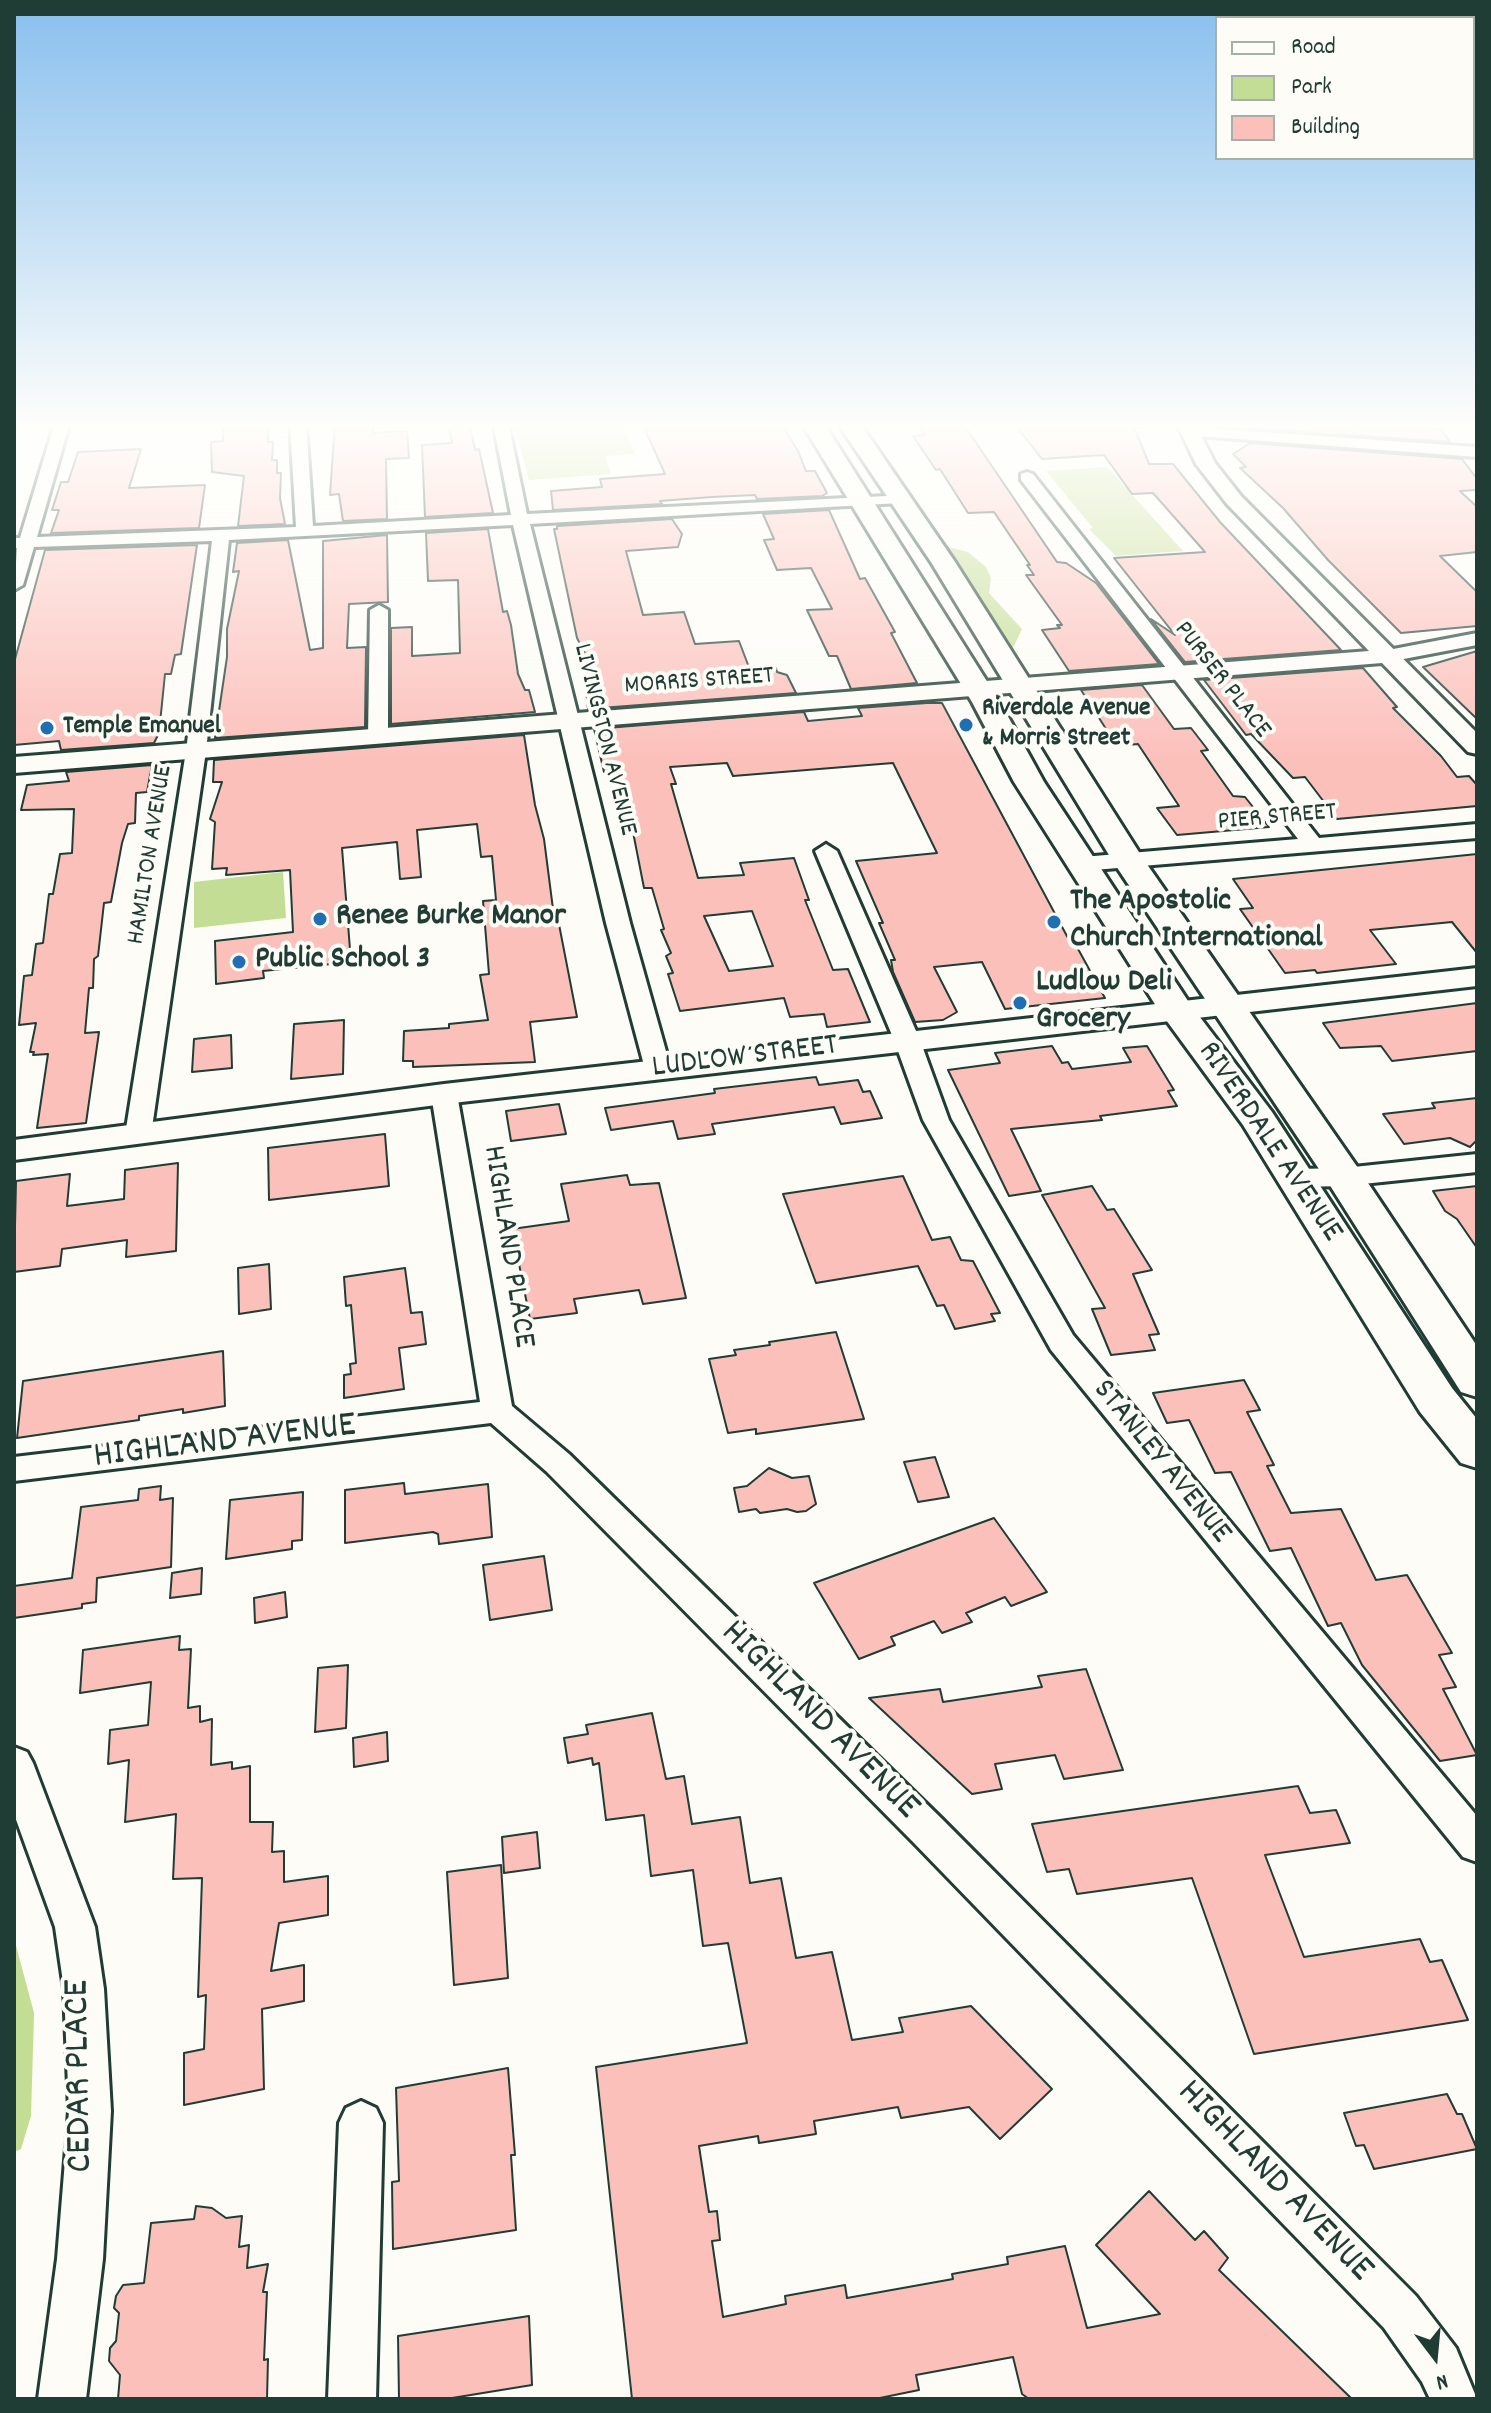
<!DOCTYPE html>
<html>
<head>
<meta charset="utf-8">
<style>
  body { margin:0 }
  #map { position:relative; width:1491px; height:2413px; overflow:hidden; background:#fdfcf7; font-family:Dekko,sans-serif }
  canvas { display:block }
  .frame { position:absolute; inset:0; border:16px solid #1f3d34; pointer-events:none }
  .legend { position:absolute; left:1215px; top:16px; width:260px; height:144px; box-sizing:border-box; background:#fdfcf7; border:2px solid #a4b0a9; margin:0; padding:10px 14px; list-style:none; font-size:24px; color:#1f3d34 }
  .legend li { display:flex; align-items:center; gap:16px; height:40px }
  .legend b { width:40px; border:2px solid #a4b0a9 }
  .north { position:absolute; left:1395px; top:2317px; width:80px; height:80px; -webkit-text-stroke:6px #fdfcf7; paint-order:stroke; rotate:164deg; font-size:22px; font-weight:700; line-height:32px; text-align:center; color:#1f3d34 }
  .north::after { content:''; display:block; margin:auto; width:28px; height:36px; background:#1f3d34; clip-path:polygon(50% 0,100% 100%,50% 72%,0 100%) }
</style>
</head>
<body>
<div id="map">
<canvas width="1491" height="2413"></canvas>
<div class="frame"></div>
<ul class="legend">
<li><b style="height:10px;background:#fdfcf7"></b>Road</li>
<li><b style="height:22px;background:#c4dd94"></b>Park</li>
<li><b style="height:22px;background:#fcc0bb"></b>Building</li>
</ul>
<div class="north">N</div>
</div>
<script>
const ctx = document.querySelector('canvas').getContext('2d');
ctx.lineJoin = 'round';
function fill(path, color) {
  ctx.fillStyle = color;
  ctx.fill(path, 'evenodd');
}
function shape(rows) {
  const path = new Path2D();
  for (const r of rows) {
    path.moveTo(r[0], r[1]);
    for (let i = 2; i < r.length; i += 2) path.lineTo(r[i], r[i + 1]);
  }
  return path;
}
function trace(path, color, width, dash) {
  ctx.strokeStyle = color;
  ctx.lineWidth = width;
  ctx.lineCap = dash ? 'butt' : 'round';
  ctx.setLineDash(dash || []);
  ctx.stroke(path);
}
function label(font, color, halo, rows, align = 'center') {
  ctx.font = font + ' Dekko,sans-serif';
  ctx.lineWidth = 8;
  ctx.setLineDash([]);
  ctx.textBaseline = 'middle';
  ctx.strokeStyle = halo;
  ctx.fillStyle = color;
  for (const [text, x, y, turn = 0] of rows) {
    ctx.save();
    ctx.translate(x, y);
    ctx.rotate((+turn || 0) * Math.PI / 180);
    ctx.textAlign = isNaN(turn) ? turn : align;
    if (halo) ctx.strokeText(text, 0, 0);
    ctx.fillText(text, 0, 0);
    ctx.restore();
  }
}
fill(shape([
  [540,422,621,422,635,454,605,456,611,474,529,480,514,424],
  [1107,467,1183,551,1116,556,1089,529,1093,528,1046,471],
  [948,547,968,552,986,567,991,578,989,593,1022,629,1012,650],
  [283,872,286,918,194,928,194,882],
  [14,1938,34,2013,31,2116,21,2149,14,2152]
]), '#c4dd94');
const building = shape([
  [231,422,268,423,268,442,273,442,272,460,277,460,277,473,281,473,280,498,285,524,238,526,244,476,212,472,211,442,223,441,223,426,231,426,231,422],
  [335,422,373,425,373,433,407,431,409,458,386,459,387,519,343,521,339,494,330,495,335,422],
  [683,422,780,422,798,451,806,471,815,471,827,493,822,496,757,499,755,495,712,497,660,501,662,504,553,510,551,491,602,487,600,479,665,474,643,425,683,422],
  [916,422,962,422,1057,562,1066,563,1096,583,1159,664,1069,671,1042,630,1060,628,1057,625,1062,625,1026,575,1034,575,1027,565,1030,565,994,512,968,513,940,469,936,470,913,436,925,435,916,422],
  [1013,422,1132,422,1149,464,1173,464,1220,522,1341,650,1185,662,1151,619,1175,635,1114,558,1205,552,1153,493,1132,494,1104,455,1042,459,1013,422],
  [1242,422,1284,422,1288,425,1343,422,1349,427,1424,423,1433,429,1441,429,1450,442,1248,428,1242,422],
  [470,426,475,450,479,449,493,513,425,517,422,445,452,443,449,428,470,426],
  [1250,443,1462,459,1477,479,1477,490,1460,491,1477,507,1477,552,1440,556,1477,592,1477,626,1401,633,1328,560,1283,508,1240,468,1246,467,1233,454,1250,443],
  [141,449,129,488,205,485,199,528,51,533,59,510,52,510,61,482,68,482,78,452,141,449],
  [829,510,860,579,865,578,895,632,891,633,917,683,851,689,837,656,829,656,807,610,832,609,811,568,777,570,764,540,774,539,763,514,829,510],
  [672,519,682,534,678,547,626,551,643,615,684,612,695,644,739,641,750,670,776,668,777,672,787,675,796,693,588,709,585,681,598,679,577,638,554,529,557,529,557,526,672,519],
  [488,529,503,612,507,611,511,625,518,674,525,690,529,690,535,712,391,724,391,628,412,627,412,656,460,653,458,580,428,581,426,533,488,529],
  [387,535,388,602,349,604,347,648,366,647,365,727,215,738,227,657,227,629,239,571,233,572,237,543,288,540,310,650,323,648,323,541,387,535],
  [197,545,181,654,175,655,171,674,165,674,159,733,154,743,61,750,59,741,14,745,14,663,45,550,197,545],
  [1477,651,1477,719,1423,667,1477,651],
  [1363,668,1397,707,1393,708,1441,756,1457,777,1469,776,1477,785,1477,806,1337,819,1305,777,1293,778,1251,734,1246,735,1204,680,1363,668],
  [1142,685,1174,729,1191,728,1208,750,1201,751,1233,796,1245,797,1269,827,1177,835,1157,808,1179,806,1138,744,1117,746,1081,690,1142,685],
  [927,703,942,703,1068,938,1072,938,1105,998,1005,1009,982,962,934,967,957,1012,943,1020,915,1022,893,972,891,960,895,960,879,923,883,923,856,861,937,853,893,763,733,776,727,763,670,767,676,784,671,784,698,878,744,875,740,863,794,858,809,900,805,900,833,970,848,969,870,1022,827,1027,824,1014,790,1017,784,998,680,1011,668,974,673,973,666,956,671,953,661,930,664,929,652,888,644,888,633,832,635,832,624,788,618,789,612,772,604,772,594,729,804,712,808,721,862,716,858,708,927,703],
  [752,911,773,966,729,971,704,916,752,911],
  [524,735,535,805,544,839,553,909,556,909,577,1017,530,1022,535,1062,413,1067,413,1061,403,1061,404,1031,449,1028,449,1024,488,1020,480,975,489,974,483,901,496,900,492,856,481,857,477,824,417,830,421,877,400,879,397,842,342,848,351,962,263,971,264,978,216,984,215,941,293,932,290,870,226,875,227,868,212,869,215,822,210,819,222,782,213,782,214,760,524,735],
  [152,765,147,792,136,793,135,823,128,824,122,843,111,902,104,903,98,956,94,959,93,988,89,988,85,1033,99,1032,86,1123,37,1128,48,1054,33,1055,34,1052,30,1052,36,1023,19,1025,24,976,32,975,36,944,43,943,49,894,53,894,60,854,72,853,74,809,21,810,27,785,69,781,66,772,152,765],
  [1477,854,1477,953,1452,922,1370,930,1396,964,1317,973,1315,970,1285,973,1240,909,1253,908,1233,879,1477,854],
  [1477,1003,1477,1051,1392,1061,1381,1046,1340,1048,1323,1023,1477,1003],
  [344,1020,343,1074,291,1079,294,1024,344,1020],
  [231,1035,232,1068,192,1072,194,1039,231,1035],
  [1052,1046,1062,1063,1068,1062,1072,1069,1131,1062,1123,1048,1147,1046,1174,1090,1168,1091,1177,1106,1100,1116,1102,1120,1011,1129,1041,1191,1009,1196,948,1070,1000,1063,995,1053,1052,1046],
  [816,1077,819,1085,858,1080,863,1092,870,1091,882,1118,841,1124,834,1107,712,1124,715,1134,678,1139,673,1121,611,1130,605,1108,715,1093,714,1089,816,1077],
  [1477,1098,1477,1140,1470,1147,1450,1138,1404,1144,1383,1114,1435,1108,1432,1103,1477,1098],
  [559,1104,566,1134,511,1141,506,1111,559,1104],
  [385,1134,389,1186,269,1200,268,1148,385,1134],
  [178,1163,176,1251,126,1257,127,1240,62,1249,60,1266,14,1272,16,1181,70,1174,67,1206,124,1199,125,1170,178,1163],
  [627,1175,630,1185,659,1183,686,1298,643,1304,639,1290,574,1299,577,1313,530,1319,512,1229,569,1221,561,1184,627,1175],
  [903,1176,932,1240,950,1237,961,1260,973,1261,1000,1313,991,1314,995,1321,955,1329,944,1305,937,1306,918,1266,816,1283,783,1194,903,1176],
  [1092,1186,1107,1210,1114,1209,1152,1270,1133,1274,1159,1334,1149,1335,1155,1350,1111,1355,1092,1309,1105,1308,1042,1195,1092,1186],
  [1477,1186,1477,1248,1457,1219,1445,1211,1433,1191,1477,1186],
  [269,1264,271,1309,239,1314,238,1268,269,1264],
  [405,1268,411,1313,422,1312,426,1344,399,1348,404,1389,344,1398,344,1375,351,1374,350,1364,356,1363,351,1305,346,1306,344,1277,405,1268],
  [836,1332,864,1419,756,1434,756,1429,728,1433,709,1359,736,1355,734,1350,770,1345,769,1342,836,1332],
  [223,1351,225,1406,183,1413,183,1409,139,1416,139,1420,17,1438,23,1381,223,1351],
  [1244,1380,1260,1410,1247,1412,1274,1465,1267,1466,1291,1513,1341,1509,1376,1580,1407,1575,1452,1653,1439,1655,1456,1687,1443,1689,1477,1755,1440,1761,1362,1665,1341,1623,1328,1626,1291,1548,1270,1551,1231,1472,1215,1473,1189,1420,1167,1423,1153,1393,1244,1380],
  [935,1457,949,1497,918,1502,904,1462,935,1457],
  [769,1468,792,1478,809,1476,816,1504,806,1511,797,1512,787,1509,760,1513,756,1509,739,1512,734,1488,747,1486,769,1468],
  [404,1483,405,1494,488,1484,492,1537,439,1544,438,1534,433,1532,345,1543,345,1490,404,1483],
  [161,1486,160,1500,173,1498,171,1567,97,1578,96,1602,82,1604,82,1608,14,1618,14,1586,72,1578,81,1507,138,1500,139,1489,161,1486],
  [303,1492,302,1540,292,1541,292,1549,226,1559,230,1500,303,1492],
  [994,1518,1047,1592,1011,1606,1005,1597,966,1613,972,1622,942,1633,934,1621,891,1637,895,1645,859,1659,814,1583,994,1518],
  [544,1556,552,1610,490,1620,483,1565,544,1556],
  [202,1568,201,1594,170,1598,172,1573,202,1568],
  [285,1592,287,1617,255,1623,254,1598,285,1592],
  [180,1636,179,1650,191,1649,188,1708,200,1706,200,1722,212,1719,211,1765,232,1762,232,1769,250,1766,250,1822,273,1822,272,1852,284,1851,284,1882,328,1876,328,1915,279,1923,271,1971,304,1965,304,2001,262,2009,264,2089,184,2105,184,2053,204,2049,206,1995,198,1997,202,1878,173,1879,176,1814,125,1822,129,1760,108,1764,110,1730,148,1725,151,1682,80,1693,83,1650,180,1636],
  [348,1665,346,1728,315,1732,318,1668,348,1665],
  [1086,1669,1123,1770,1064,1779,1055,1755,995,1764,1002,1789,972,1794,869,1698,940,1689,943,1702,1042,1687,1038,1676,1086,1669],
  [652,1713,666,1779,684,1776,692,1824,740,1817,750,1883,781,1878,796,1958,832,1952,852,2040,903,2032,899,2018,971,2006,1052,2089,1000,2139,969,2107,901,2118,898,2107,814,2121,816,2134,759,2143,758,2136,699,2146,709,2212,717,2211,720,2240,712,2241,723,2317,786,2304,785,2296,845,2285,847,2298,953,2279,952,2274,1008,2264,1007,2257,1065,2246,1087,2328,1160,2314,1096,2245,1149,2191,1195,2240,1204,2231,1228,2258,1219,2270,1352,2399,1029,2399,1022,2394,1013,2357,916,2375,919,2390,875,2399,632,2399,596,2067,747,2043,728,1943,703,1946,693,1870,651,1876,644,1815,606,1820,599,1763,593,1765,592,1758,568,1763,564,1738,588,1734,586,1725,652,1713],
  [387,1732,388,1761,354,1767,353,1738,387,1732],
  [1298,1786,1310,1813,1336,1810,1350,1843,1265,1855,1304,1957,1420,1939,1430,1962,1442,1960,1468,2020,1254,2054,1192,1878,1077,1894,1069,1869,1047,1872,1032,1824,1298,1786],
  [537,1832,540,1868,504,1873,502,1837,537,1832],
  [501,1865,508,1978,454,1985,447,1872,501,1865],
  [508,2068,515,2155,511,2155,516,2230,393,2249,392,2182,399,2181,396,2088,508,2068],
  [1447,2094,1457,2114,1462,2114,1477,2149,1374,2169,1364,2145,1356,2146,1344,2113,1447,2094],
  [196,2206,212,2208,226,2218,242,2216,239,2247,249,2245,247,2268,268,2264,263,2292,267,2292,264,2360,268,2359,267,2399,118,2399,120,2375,109,2361,110,2348,116,2341,119,2313,114,2308,116,2296,123,2285,144,2283,151,2223,194,2219,196,2206],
  [529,2316,532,2385,446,2399,399,2399,398,2336,529,2316]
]);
fill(building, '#fcc0bb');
trace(building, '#1f3d34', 2);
const minor = shape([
  [55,422,70,422,37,537,296,527,290,422,306,422,313,526,511,515,493,422,508,422,527,514,906,495,908,498,900,503,530,524,630,923,671,1069,667,1074,649,1074,645,1069,606,923,513,525,229,540,206,751,151,1135,147,1141,138,1143,129,1141,125,1135,186,751,212,541,34,547,23,585,14,590,17,548,14,548,14,538,20,538,55,422],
  [1190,427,1477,447,1477,457,1185,435,1185,429,1190,427],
  [1027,472,1033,474,1319,838,1477,824,1477,838,1082,871,1074,869,1071,864,1074,859,1082,857,1298,839,1021,480,1021,474,1027,472],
  [379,605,388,610,388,736,378,742,368,736,370,610,379,605],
  [1477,633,1477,645,1388,662,1379,656,1388,650,1477,633],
  [826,844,837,851,920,1040,949,1120,1073,1335,1477,1816,1477,1862,1463,1857,1051,1350,923,1120,894,1040,815,851,826,844],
  [444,1086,453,1088,457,1094,512,1406,569,1454,942,1819,1416,2296,1456,2348,1477,2399,1430,2399,1422,2382,1384,2328,914,1843,547,1472,491,1423,14,1481,14,1457,480,1402,431,1094,435,1088,444,1086],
  [1477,1154,1477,1172,1344,1186,1297,1187,1287,1184,1283,1178,1287,1172,1297,1169,1344,1168,1477,1154],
  [14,1747,27,1752,33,1763,95,1927,104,1989,111,2111,103,2259,86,2399,38,2399,57,2259,69,2111,64,1989,55,1927,14,1814,14,1747],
  [361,2101,376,2108,383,2123,376,2399,328,2399,339,2123,346,2108,361,2101]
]);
const tertiary = shape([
  [1176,422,1194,422,1215,463,1241,496,1477,733,1477,754,1468,752,1382,663,14,773,14,757,1369,651,1227,504,1196,464,1176,422],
  [1477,968,1477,986,444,1104,14,1160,14,1140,444,1084,1477,968]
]);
const secondary = shape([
  [801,422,823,422,1000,702,1044,782,1190,1004,1272,1112,1452,1388,1477,1419,1477,1468,1461,1463,1420,1412,1243,1125,1158,1009,1014,782,972,702,801,422],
  [837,422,859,422,955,562,1144,860,1358,1168,1477,1346,1477,1397,1461,1392,1329,1184,1112,860,931,562,837,422]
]);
trace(minor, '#1f3d34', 6);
trace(tertiary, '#1f3d34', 6);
trace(secondary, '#1f3d34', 6);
fill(minor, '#fdfcf7');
fill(tertiary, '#fdfcf7');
fill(secondary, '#fdfcf7');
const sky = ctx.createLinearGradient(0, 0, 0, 760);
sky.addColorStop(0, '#88bfee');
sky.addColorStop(0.56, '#fefefb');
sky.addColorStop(1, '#fefefb00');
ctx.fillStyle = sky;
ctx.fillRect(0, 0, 1491, 760);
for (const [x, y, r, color] of [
  [966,725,8,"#1f6fb2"],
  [47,728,8,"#1f6fb2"],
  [320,919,8,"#1f6fb2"],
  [1054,922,8,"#1f6fb2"],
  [239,962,8,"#1f6fb2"],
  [1020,1003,8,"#1f6fb2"]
]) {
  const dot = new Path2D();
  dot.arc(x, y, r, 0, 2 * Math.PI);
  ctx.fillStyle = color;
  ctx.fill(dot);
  trace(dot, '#fdfcf7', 3);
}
label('26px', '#1f3d34', '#fdfcf7', [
  ["PURSER PLACE",1221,681,52],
  ["MORRIS STREET",699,683,-4],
  ["LIVINGSTON AVENUE",603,740,76],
  ["PIER STREET",1277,819,-5],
  ["HAMILTON AVENUE",152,855,-81]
]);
label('bold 26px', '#1f3d34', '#fdfcf7', [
  ["Riverdale Avenue",982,710],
  ["& Morris Street",982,740],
  ["Temple Emanuel",63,728]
], 'left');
label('bold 32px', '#1f3d34', '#fdfcf7', [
  ["The Apostolic",1070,904],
  ["Church International",1070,941],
  ["Renee Burke Manor",336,919],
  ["Public School 3",255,962],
  ["Ludlow Deli",1036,985],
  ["Grocery",1036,1022]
], 'left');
label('32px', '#1f3d34', '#fdfcf7', [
  ["LUDLOW STREET",745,1059,-7],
  ["RIVERDALE AVENUE",1268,1143,56],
  ["HIGHLAND PLACE",506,1247,81],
  ["STANLEY AVENUE",1160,1463,51]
]);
label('38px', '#1f3d34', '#fdfcf7', [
  ["HIGHLAND AVENUE",225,1444,-7],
  ["HIGHLAND AVENUE",818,1722,45],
  ["CEDAR PLACE",82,2076,-91],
  ["HIGHLAND AVENUE",1273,2183,46]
]);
</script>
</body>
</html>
